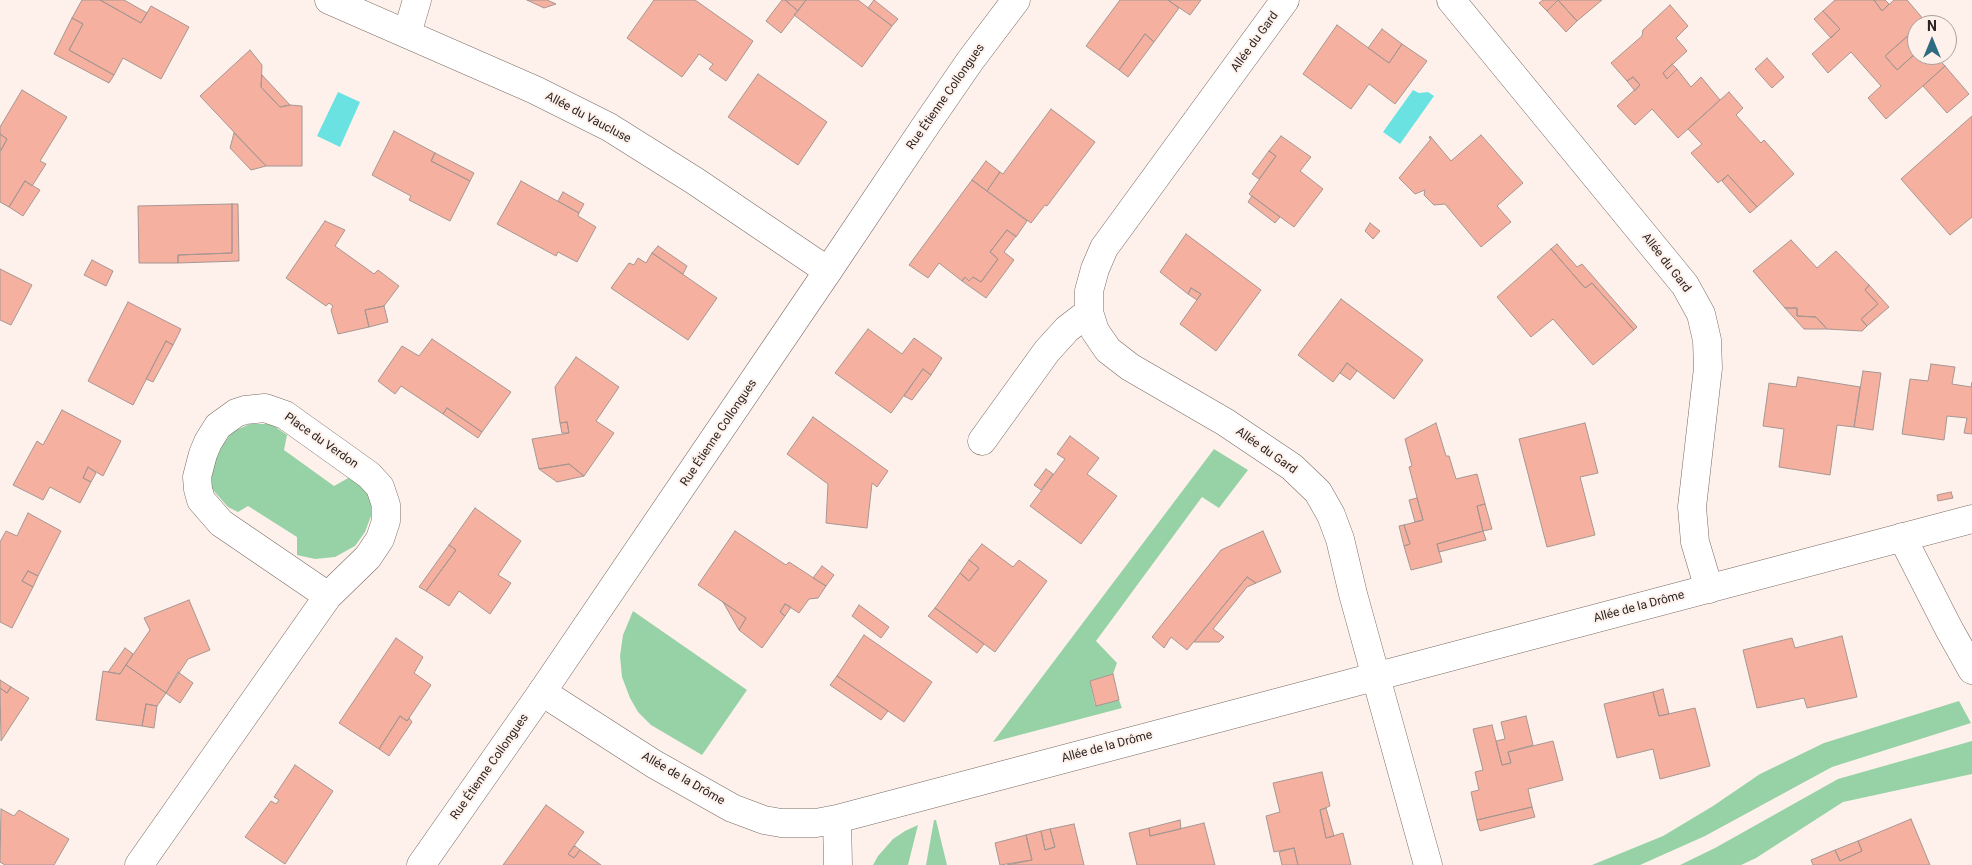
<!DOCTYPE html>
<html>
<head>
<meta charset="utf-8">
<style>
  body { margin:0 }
  #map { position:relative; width:1972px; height:865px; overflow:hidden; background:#fef1eb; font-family:Roboto,sans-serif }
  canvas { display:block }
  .north { position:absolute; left:1907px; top:15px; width:50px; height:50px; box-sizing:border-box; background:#fef1eb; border:1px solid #a99f9b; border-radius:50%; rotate:0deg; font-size:14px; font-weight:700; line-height:20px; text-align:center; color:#2a2422 }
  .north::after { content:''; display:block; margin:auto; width:18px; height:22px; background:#2d6c81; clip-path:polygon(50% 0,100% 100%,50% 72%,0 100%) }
</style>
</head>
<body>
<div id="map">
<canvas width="1972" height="865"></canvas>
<div class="north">N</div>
</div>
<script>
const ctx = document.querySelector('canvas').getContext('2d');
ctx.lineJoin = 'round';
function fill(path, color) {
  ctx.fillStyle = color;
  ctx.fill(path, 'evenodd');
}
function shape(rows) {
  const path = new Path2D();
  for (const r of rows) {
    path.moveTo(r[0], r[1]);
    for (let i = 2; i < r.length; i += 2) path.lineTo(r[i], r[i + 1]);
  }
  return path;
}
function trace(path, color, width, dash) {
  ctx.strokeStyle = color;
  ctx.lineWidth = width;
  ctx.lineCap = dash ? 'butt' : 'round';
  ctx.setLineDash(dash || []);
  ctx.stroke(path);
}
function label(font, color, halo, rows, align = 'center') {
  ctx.font = font + ' Roboto,sans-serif';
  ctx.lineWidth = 4;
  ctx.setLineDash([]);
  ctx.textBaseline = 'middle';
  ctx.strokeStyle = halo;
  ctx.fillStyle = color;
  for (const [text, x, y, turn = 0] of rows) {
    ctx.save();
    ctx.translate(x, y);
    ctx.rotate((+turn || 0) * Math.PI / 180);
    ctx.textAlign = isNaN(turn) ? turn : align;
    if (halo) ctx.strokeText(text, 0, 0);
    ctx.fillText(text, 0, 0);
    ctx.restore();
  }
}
fill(shape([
  [250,424,271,424,287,435,284,450,334,486,350,477,364,486,371,500,371,516,365,532,355,546,335,557,315,559,297,555,297,537,248,506,238,512,228,507,212,489,212,471,217,453,232,432],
  [1214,449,1248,470,1219,508,1202,497,1096,641,1117,663,1113,674,1090,681,1095,705,1119,700,1122,708,993,742],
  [633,611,747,690,702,755,651,725,638,712,630,698,622,677,620,656,623,635],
  [1959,701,1971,723,1832,767,1705,836,1640,865,1592,865,1663,836,1713,806,1760,774,1824,743],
  [1972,741,1972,774,1843,802,1756,858,1741,865,1680,865,1715,848,1838,779],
  [934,820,936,820,947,865,926,865],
  [918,825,908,865,873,865,878,856,893,839,905,831]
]), '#97d2a7');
fill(shape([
  [1413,90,1419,93,1428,92,1434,96,1400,144,1383,132],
  [338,92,360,102,340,147,317,136]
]), '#6ae2e1');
const building = shape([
  [82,0,100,0,141,23,151,6,189,27,161,79,123,58,114,75,69,50,83,24,72,18,82,0],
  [100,0,124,0,147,13,141,23,100,0],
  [527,0,547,0,556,4,544,8,527,0],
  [654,0,695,0,753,41,726,81,709,69,713,64,699,54,682,77,627,38,654,0],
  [782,0,785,0,798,11,781,33,766,21,782,0],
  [785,0,806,0,798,11,785,0],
  [806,0,858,0,892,26,862,67,794,15,806,0],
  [874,0,898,19,892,26,868,8,874,0],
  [1120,0,1168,0,1179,8,1154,42,1145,34,1119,70,1086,46,1120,0],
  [1168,0,1201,0,1190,15,1168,0],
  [1543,0,1558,0,1547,11,1539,3,1543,0],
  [1558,0,1602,0,1577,21,1558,0],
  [1558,0,1577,21,1566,32,1547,11,1558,0],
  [1835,0,1874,0,1882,11,1894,0,1907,0,1925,21,1920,25,1917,25,1917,28,1885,56,1897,70,1917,52,1917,55,1935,55,1945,66,1886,119,1868,98,1881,86,1851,52,1828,73,1812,54,1840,29,1823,11,1835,0],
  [1874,0,1885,0,1889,4,1882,11,1874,0],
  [1670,5,1688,26,1676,38,1687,51,1663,73,1667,79,1677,69,1691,87,1701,77,1720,100,1678,138,1652,109,1635,125,1617,106,1640,85,1633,77,1627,81,1611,63,1642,36,1643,30,1670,5],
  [1823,11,1840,29,1831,38,1814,19,1823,11],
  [72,18,83,24,69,50,114,75,109,83,54,54,72,18],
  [1337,25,1389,63,1402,44,1427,61,1395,104,1369,84,1351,109,1303,74,1337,25],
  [1382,29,1402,44,1389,63,1368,48,1382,29],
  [1913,31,1917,36,1917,52,1897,70,1885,56,1913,31],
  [1145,34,1154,42,1128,77,1119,70,1145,34],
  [250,50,262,65,261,87,280,107,290,105,302,106,302,166,266,166,200,96,250,50],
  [1767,58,1784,77,1772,88,1755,69,1767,58],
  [1672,64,1677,69,1667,79,1663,73,1672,64],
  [1945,66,1969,94,1947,113,1923,86,1945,66],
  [758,74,827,122,798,165,728,117,758,74],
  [262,75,290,105,280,107,261,87,262,75],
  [1633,77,1640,85,1635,91,1627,81,1633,77],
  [22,90,67,117,40,161,46,164,32,186,25,181,9,207,0,202,0,152,7,139,0,134,0,127,22,90],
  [1729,92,1743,108,1736,115,1761,143,1764,140,1794,174,1757,207,1728,175,1718,183,1691,153,1702,144,1688,129,1729,92],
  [1051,109,1095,142,1047,206,1045,205,1031,223,987,191,1000,172,1003,174,1051,109],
  [1972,116,1972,217,1950,235,1901,179,1972,116],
  [394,131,435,153,431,161,470,181,450,221,409,200,411,196,372,175,394,131],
  [234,133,266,166,251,170,230,148,234,133],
  [0,134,7,139,1,150,0,150,0,134],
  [1481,135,1523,183,1497,206,1511,222,1481,247,1445,204,1434,205,1424,195,1425,190,1415,194,1399,178,1431,139,1429,138,1430,136,1451,161,1481,135],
  [1281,136,1311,157,1300,171,1323,189,1294,227,1249,194,1276,156,1269,151,1281,136],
  [1269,151,1276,156,1259,179,1252,174,1269,151],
  [435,153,474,173,470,181,431,161,435,153],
  [986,161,1000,172,987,191,972,180,986,161],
  [1728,175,1757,207,1750,213,1722,181,1728,175],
  [972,180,1027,221,1016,237,1007,230,990,252,998,259,981,282,973,277,969,281,965,277,962,281,939,263,928,278,909,265,972,180],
  [25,181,40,190,23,216,9,207,25,181],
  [521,181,579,213,578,216,596,227,577,262,558,252,556,256,497,224,521,181],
  [563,192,584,204,579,213,558,201,563,192],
  [1252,196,1280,217,1275,223,1248,202,1252,196],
  [232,204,232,253,178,255,178,263,139,263,138,206,232,204],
  [232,204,238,204,239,261,178,263,178,255,232,253,232,204],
  [325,221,345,230,335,246,374,274,378,270,399,286,384,306,365,310,369,327,338,334,331,310,333,306,329,303,326,306,286,278,325,221],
  [1370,223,1380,231,1373,239,1365,231,1370,223],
  [1007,230,1016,236,1004,252,1014,260,986,298,962,281,965,277,969,281,973,277,981,282,998,259,990,252,1007,230],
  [1186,234,1261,290,1216,351,1180,324,1201,294,1191,288,1188,294,1160,272,1186,234],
  [1791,240,1817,268,1836,251,1869,285,1865,290,1878,304,1861,319,1867,326,1862,331,1827,329,1816,317,1797,316,1797,308,1785,308,1753,271,1791,240],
  [1557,244,1577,267,1582,264,1637,327,1634,330,1592,283,1585,288,1551,249,1557,244],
  [658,246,687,266,683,274,652,253,658,246],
  [1551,249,1585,288,1592,283,1634,330,1593,365,1553,319,1531,337,1497,297,1551,249],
  [652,253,717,298,688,340,611,288,629,263,634,265,638,258,646,263,652,253],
  [92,260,113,271,106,286,84,275,92,260],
  [0,269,32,285,11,325,0,320,0,269],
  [1869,285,1889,307,1867,326,1861,319,1878,304,1865,290,1869,285],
  [1191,288,1201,294,1197,300,1188,294,1191,288],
  [1341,299,1423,360,1394,399,1347,363,1333,382,1298,355,1341,299],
  [128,302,181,329,173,345,166,341,133,405,88,381,128,302],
  [384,306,388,322,369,327,365,310,384,306],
  [1785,308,1797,308,1797,316,1816,317,1827,329,1804,329,1785,308],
  [868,329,902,354,914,338,942,358,931,375,923,369,891,413,835,373,868,329],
  [432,339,511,392,482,432,447,408,443,414,401,386,395,394,378,381,402,346,419,356,432,339],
  [166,341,173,345,153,382,146,379,166,341],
  [576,357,619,387,596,421,614,433,584,476,569,464,539,469,532,439,569,433,567,422,560,423,555,387,576,357],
  [1347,363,1357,371,1350,380,1340,373,1347,363],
  [1931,364,1955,367,1952,384,1971,387,1972,382,1972,434,1964,433,1967,418,1947,416,1944,440,1902,434,1910,379,1928,381,1931,364],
  [923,369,931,375,912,400,904,396,923,369],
  [1863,371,1881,373,1873,430,1854,427,1863,371],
  [1798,377,1860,387,1854,427,1837,425,1830,475,1779,467,1784,429,1763,426,1769,383,1796,387,1798,377],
  [447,408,482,432,478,438,443,414,447,408],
  [62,410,121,441,103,476,88,467,83,478,91,482,80,503,50,487,43,500,13,485,37,441,43,445,62,410],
  [813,417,888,471,877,487,872,483,867,528,826,523,828,484,787,454,813,417],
  [567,422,569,433,562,433,560,423,567,422],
  [1436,423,1446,456,1449,456,1456,479,1477,474,1485,504,1477,506,1483,531,1437,544,1442,562,1411,570,1404,546,1410,544,1404,525,1423,520,1409,467,1412,466,1405,439,1436,423],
  [1585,423,1598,473,1580,477,1595,535,1547,547,1519,439,1585,423],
  [1070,436,1099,458,1087,474,1117,496,1081,544,1030,506,1065,459,1057,454,1070,436],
  [569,464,584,476,557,482,539,469,569,464],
  [88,467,96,473,91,482,83,478,88,467],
  [1046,469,1053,474,1041,490,1034,485,1046,469],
  [1951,492,1953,498,1938,501,1937,495,1951,492],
  [1417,498,1423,520,1415,522,1409,500,1417,498],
  [1485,504,1492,529,1483,531,1477,506,1485,504],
  [475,508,521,541,498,575,511,583,490,614,459,591,449,606,426,591,456,550,449,545,475,508],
  [28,513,61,531,38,576,28,571,22,581,33,587,12,628,0,622,0,542,6,531,17,536,28,513],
  [1404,525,1410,544,1404,546,1399,526,1404,525],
  [735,531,786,565,789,562,826,586,818,598,809,599,799,613,785,604,780,612,785,616,762,648,739,630,746,618,698,585,735,531],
  [1263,531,1281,572,1256,583,1247,577,1187,650,1171,637,1164,648,1152,637,1221,550,1263,531],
  [1483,531,1486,540,1439,552,1437,544,1483,531],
  [982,544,1013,567,1019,560,1047,581,995,652,935,608,960,573,969,581,979,568,969,560,982,544],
  [449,545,456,550,426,591,419,587,449,545],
  [969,560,979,568,969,581,960,573,969,560],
  [822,566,834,575,826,586,813,578,822,566],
  [28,571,38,576,33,587,22,581,28,571],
  [1247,577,1256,583,1247,587,1213,629,1224,637,1219,642,1194,642,1247,577],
  [189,600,210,650,188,659,166,693,126,665,150,630,144,618,189,600],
  [723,602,746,618,739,630,723,602],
  [785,604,791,607,785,616,780,612,785,604],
  [859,605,889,627,881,638,852,616,859,605],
  [935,608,984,644,977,653,928,616,935,608],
  [864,635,932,682,904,722,837,676,864,635],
  [1842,636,1857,697,1807,708,1804,698,1757,708,1743,650,1792,638,1795,648,1842,636],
  [396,638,423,657,414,673,431,685,407,721,400,716,379,749,339,723,396,638],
  [125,648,133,654,120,674,108,672,125,648],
  [126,665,166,693,157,706,146,704,142,726,96,720,103,671,120,674,126,665],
  [178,672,193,683,180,703,166,693,178,672],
  [1113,674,1119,700,1096,706,1090,681,1113,674],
  [837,676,888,711,881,720,830,685,837,676],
  [0,680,11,687,7,693,0,688,0,680],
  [11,687,29,698,1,741,0,688,7,693,11,687],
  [1663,689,1669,714,1659,716,1653,692,1663,689],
  [1653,692,1659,716,1695,708,1710,766,1660,779,1653,749,1617,758,1604,704,1653,692],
  [146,704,157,706,154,728,142,726,146,704],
  [400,716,407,721,409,718,412,722,389,756,379,749,400,716],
  [1526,716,1533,745,1508,752,1511,763,1502,765,1496,741,1505,739,1501,722,1526,716],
  [1492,725,1502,765,1511,763,1508,752,1553,741,1563,780,1528,789,1532,807,1477,820,1471,792,1479,790,1475,772,1483,770,1473,729,1492,725],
  [295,765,333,791,285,864,245,837,271,801,276,804,279,800,274,797,295,765],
  [1322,772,1330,806,1320,810,1326,838,1343,833,1351,865,1298,865,1294,848,1274,852,1266,816,1280,812,1273,783,1322,772],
  [546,805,584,832,568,854,574,858,580,850,601,865,503,865,546,805],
  [1532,807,1535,817,1480,831,1477,820,1532,807],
  [1326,808,1334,836,1326,838,1320,810,1326,808],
  [1,809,14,816,19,810,69,839,54,865,5,865,0,862,1,809],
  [1911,819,1930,865,1813,865,1811,860,1835,850,1840,861,1862,851,1858,841,1911,819],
  [1180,820,1181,829,1150,836,1149,828,1180,820],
  [1204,823,1215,865,1137,865,1129,833,1149,828,1150,836,1204,823],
  [1074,824,1084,865,1007,865,1032,860,1026,835,1041,831,1045,850,1055,847,1050,829,1074,824],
  [1050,829,1055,847,1045,850,1041,831,1050,829],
  [1026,835,1032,860,1000,865,995,843,1026,835],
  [1858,841,1862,851,1840,861,1835,850,1858,841],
  [575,846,580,850,574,858,568,854,575,846],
  [1294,848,1298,865,1282,865,1279,852,1294,848]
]);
fill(building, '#f6b09f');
trace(building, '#a69692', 1);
const minor = shape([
  [329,0,535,90,609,127,695,181,828,271],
  [1285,0,1104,248,1095,269,1089,291,1089,312,1095,331,1108,350,1130,367,1225,422,1292,467,1318,492,1331,515,1340,539,1353,594,1428,865],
  [1451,0,1685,285,1701,314,1707,340,1708,368,1692,507,1695,542,1709,589],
  [407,34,417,0],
  [982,441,1047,351,1067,329,1089,312],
  [1902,537,1949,629,1972,670],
  [542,692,654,764,732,808,764,820,781,823,816,823,837,819,1972,519],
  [837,819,838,865],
  [139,865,328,596,368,557,380,539,386,521,386,505,380,487,369,475,285,415,265,408,245,410,236,413,218,426,208,442,203,454,197,477,198,489,201,500,221,523,328,596]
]);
const major = shape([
  [421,865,542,692,828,271,926,125,970,61,1016,0]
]);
trace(minor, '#796b64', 29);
trace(major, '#796b64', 29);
trace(minor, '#fff', 28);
trace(major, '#fff', 28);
label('12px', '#2a2422', '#fef1eb', [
  ["Allée du Gard",1255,42,-54],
  ["Rue Étienne Collongues",946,97,-55],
  ["Allée du Vaucluse",588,118,28],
  ["Allée du Gard",1666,263,52],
  ["Rue Étienne Collongues",719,433,-56],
  ["Place du Verdon",321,441,35],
  ["Allée du Gard",1266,451,35],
  ["Allée de la Drôme",1639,607,-15],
  ["Allée de la Drôme",1107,747,-15],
  ["Rue Étienne Collongues",490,767,-55],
  ["Allée de la Drôme",683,779,30]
]);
</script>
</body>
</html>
